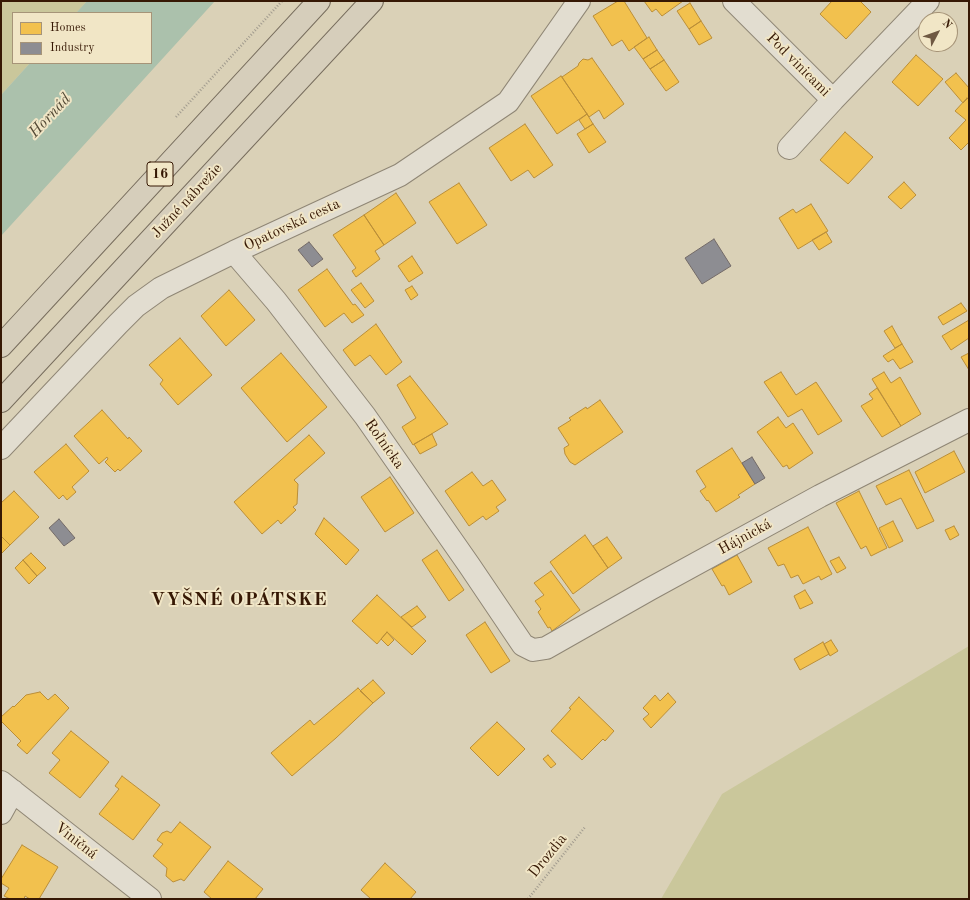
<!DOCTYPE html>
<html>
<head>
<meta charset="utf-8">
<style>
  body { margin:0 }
  #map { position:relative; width:970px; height:900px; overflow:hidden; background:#dad1b7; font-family:"Old Standard TT",serif }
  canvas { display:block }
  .frame { position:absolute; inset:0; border:2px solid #361804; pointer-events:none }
  .legend { position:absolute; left:12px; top:12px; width:140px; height:52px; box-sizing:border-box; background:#f1e6c6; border:1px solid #a69478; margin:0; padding:5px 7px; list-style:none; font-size:12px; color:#361804 }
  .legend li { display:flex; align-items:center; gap:8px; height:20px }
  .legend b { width:20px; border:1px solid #a69478 }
  .north { position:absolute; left:918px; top:12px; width:40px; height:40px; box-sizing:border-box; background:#f1e6c6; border:1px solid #a69478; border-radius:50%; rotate:49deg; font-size:11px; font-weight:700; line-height:16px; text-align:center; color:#361804 }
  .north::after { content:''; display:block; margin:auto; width:14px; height:18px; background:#6f5943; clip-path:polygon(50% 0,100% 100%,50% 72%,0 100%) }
</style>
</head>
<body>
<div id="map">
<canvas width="970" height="900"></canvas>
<div class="frame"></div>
<ul class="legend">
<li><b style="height:11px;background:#f2c14e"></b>Homes</li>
<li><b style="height:11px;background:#8d8d92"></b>Industry</li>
</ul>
<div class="north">N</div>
</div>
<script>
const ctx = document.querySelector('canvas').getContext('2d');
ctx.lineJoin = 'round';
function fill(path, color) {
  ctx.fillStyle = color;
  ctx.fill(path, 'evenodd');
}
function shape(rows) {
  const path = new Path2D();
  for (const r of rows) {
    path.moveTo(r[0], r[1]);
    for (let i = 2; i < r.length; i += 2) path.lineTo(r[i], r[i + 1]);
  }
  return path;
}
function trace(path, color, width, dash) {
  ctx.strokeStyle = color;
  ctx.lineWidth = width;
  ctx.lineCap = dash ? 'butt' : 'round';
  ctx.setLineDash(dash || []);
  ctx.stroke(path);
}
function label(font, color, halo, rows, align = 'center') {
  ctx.font = font + ' "Old Standard TT",serif';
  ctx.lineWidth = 4;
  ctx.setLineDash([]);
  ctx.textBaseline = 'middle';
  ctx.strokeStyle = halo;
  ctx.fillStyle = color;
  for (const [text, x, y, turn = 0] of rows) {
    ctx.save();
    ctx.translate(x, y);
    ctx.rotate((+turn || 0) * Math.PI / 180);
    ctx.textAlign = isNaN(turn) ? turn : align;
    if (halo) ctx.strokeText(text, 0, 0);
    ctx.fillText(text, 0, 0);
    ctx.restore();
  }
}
fill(shape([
  [1,1,87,1,76,13,13,13,13,63,30,63,1,95],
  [969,646,969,899,661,899,722,794]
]), '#cac79b');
fill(shape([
  [87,1,215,1,1,236,1,95,30,63,151,63,151,13,76,13]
]), '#abc1ac');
const homes = shape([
  [618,1,624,1,647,38,629,51,622,40,612,46,593,16,618,1],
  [644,1,683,1,662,16,656,9,652,12,644,1],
  [832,1,860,1,871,12,846,39,820,14,832,1],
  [690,3,701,21,689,29,677,11,690,3],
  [701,21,712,38,699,45,689,29,701,21],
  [649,37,657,50,643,59,634,47,649,37],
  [657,50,664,60,650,69,643,59,657,50],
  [916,55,943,79,918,106,892,82,916,55],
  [592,58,624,104,604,119,599,110,589,117,562,77,578,66,579,63,583,59,588,60,592,58],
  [664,60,679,82,666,91,650,69,664,60],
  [956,73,969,88,969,97,963,103,945,82,956,73],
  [561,76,587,114,557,134,531,96,561,76],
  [967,98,969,100,969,142,961,150,949,138,966,120,955,111,967,98],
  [587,114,593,124,585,129,579,120,587,114],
  [525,124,553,165,534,178,528,170,511,181,489,148,525,124],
  [593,124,606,142,589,153,577,134,593,124],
  [845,132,873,157,848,184,820,160,845,132],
  [904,182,916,195,901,209,888,197,904,182],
  [459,183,487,225,457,244,429,202,459,183],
  [396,193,416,223,384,245,364,215,396,193],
  [811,204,828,231,798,249,779,218,793,209,796,213,811,204],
  [364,215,384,245,375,251,380,259,356,277,352,271,356,268,333,235,364,215],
  [826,232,832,242,819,250,812,240,826,232],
  [412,256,423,273,409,282,398,266,412,256],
  [327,269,353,305,355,304,364,315,352,323,344,313,325,327,298,290,327,269],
  [361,283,374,301,365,308,351,290,361,283],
  [412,286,418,295,411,300,405,290,412,286],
  [229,290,255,320,226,346,201,316,229,290],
  [961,303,967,311,943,325,938,317,961,303],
  [969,320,969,338,951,350,942,336,969,320],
  [376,324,402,362,386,375,370,355,355,366,343,350,376,324],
  [892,326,902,344,895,348,884,331,892,326],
  [180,338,212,375,178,405,160,384,163,380,149,365,180,338],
  [902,344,913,362,900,369,893,359,888,362,883,356,902,344],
  [281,353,327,407,287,442,241,388,281,353],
  [969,353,969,370,961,357,969,353],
  [781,372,796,395,816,382,842,421,818,435,802,409,788,417,764,382,781,372],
  [884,372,891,383,900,377,921,414,901,426,872,379,884,372],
  [410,376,448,424,413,445,402,427,416,418,397,385,410,376],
  [877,388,901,426,882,437,861,406,873,399,869,394,877,388],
  [600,400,623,432,575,465,570,462,565,454,564,448,569,445,558,428,571,420,569,418,586,407,587,409,600,400],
  [102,410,128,439,129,437,142,451,120,471,118,469,115,472,105,462,108,459,107,457,99,464,74,436,102,410],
  [778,417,786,428,793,423,813,453,789,469,787,465,783,467,757,432,778,417],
  [432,434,437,445,420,454,414,444,432,434],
  [309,435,325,453,294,480,298,484,297,504,293,507,296,510,281,524,278,520,262,534,234,502,309,435],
  [66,444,89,471,72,487,76,492,67,500,63,495,59,499,34,472,66,444],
  [732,448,755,484,738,495,740,497,716,512,708,500,707,501,700,491,706,487,696,471,732,448],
  [954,451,965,472,925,493,915,472,954,451],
  [909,470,934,521,917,529,901,498,886,505,876,486,909,470],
  [472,472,483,486,492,480,506,500,496,507,499,511,486,520,483,516,469,526,445,491,472,472],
  [390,477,414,513,385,532,361,497,390,477],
  [14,491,39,517,10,545,1,536,1,503,14,491],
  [859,491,887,548,871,556,866,546,861,549,836,503,859,491],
  [324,518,359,550,346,565,315,534,324,518],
  [893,521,903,541,889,548,879,528,893,521],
  [954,526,959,535,950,540,945,530,954,526],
  [808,527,832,574,821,580,819,576,803,584,798,575,791,578,784,564,778,566,768,548,808,527],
  [585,535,608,568,573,594,550,562,585,535],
  [1,536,10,545,1,554,1,536],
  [607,537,622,558,608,568,593,546,607,537],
  [437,550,464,590,449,601,422,560,437,550],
  [31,553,46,568,37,576,23,560,31,553],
  [737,555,752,582,729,595,724,585,722,586,712,569,737,555],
  [839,557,846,568,837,573,830,561,839,557],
  [23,560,37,576,29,584,15,568,23,560],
  [551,571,580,610,552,631,550,627,548,628,538,612,541,609,535,601,544,595,534,583,551,571],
  [805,590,813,603,800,609,794,596,805,590],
  [377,595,426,641,412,655,387,632,377,644,352,621,377,595],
  [417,606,426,617,412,627,401,617,417,606],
  [485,622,510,661,491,673,466,635,485,622],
  [387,632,394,640,388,646,381,639,387,632],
  [831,640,838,651,830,656,824,644,831,640],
  [823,642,829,654,800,670,794,659,823,642],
  [373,680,385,693,373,703,360,691,373,680],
  [358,688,373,703,336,738,292,776,271,753,310,720,314,725,358,688],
  [40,692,48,700,55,694,69,708,27,754,17,745,21,741,1,721,1,717,13,706,14,707,26,695,40,692],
  [668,693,676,702,651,728,643,719,649,714,643,708,655,695,660,701,668,693],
  [579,697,614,731,605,741,603,739,582,760,551,731,571,709,569,708,579,697],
  [497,722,525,749,498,776,470,748,497,722],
  [71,731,109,762,80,798,49,773,60,760,52,753,71,731],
  [548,755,556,764,551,768,543,759,548,755],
  [122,776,160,805,133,840,99,814,119,789,115,786,122,776],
  [180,822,211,847,184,881,181,879,173,882,166,876,167,868,153,856,163,844,157,840,162,833,167,831,171,833,180,822],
  [22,845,58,867,39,899,30,899,25,896,24,899,10,899,4,896,9,888,1,883,1,879,22,845],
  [228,861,263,889,255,899,212,899,204,892,228,861],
  [385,863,416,892,410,899,371,899,361,890,385,863]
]);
fill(homes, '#f2c14e');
trace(homes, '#ba8e38', 1);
const industry = shape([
  [714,239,731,266,702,284,685,258,714,239],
  [309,242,323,259,312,267,298,250,309,242],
  [752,457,765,478,755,484,742,463,752,457],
  [59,519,75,538,64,546,49,528,59,519]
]);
fill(industry, '#8d8d92');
trace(industry, '#736a67', 1);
const minor = shape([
  [734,1,833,100,928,1],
  [789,148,833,100],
  [234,252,276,301,365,416,469,565,523,645,533,650,546,648,650,589,820,496,969,420],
  [1,448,118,324,136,306,161,288,234,252,400,175,508,102,579,1],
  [1,782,150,899],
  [1,813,13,791]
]);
const highway = shape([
  [1,346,319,1],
  [1,401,372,1]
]);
trace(minor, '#8f8675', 24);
trace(highway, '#776d5d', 24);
trace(shape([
  [176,117,282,1],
  [528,899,585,827]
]), '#a19b8e', 2.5, [1, 2]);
trace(minor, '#e2ddd0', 22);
trace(highway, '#d6cebb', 22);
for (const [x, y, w] of [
  [160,174,26]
]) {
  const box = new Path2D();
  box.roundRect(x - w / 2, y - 12, w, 24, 3);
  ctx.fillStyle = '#f1e6c6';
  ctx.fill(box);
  trace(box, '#361804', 1);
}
label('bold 14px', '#361804', null, [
  ["16",160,174]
]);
label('15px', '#361804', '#f1e6c6', [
  ["Pod vinicami",798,65,45],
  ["Južné nábrežie",187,201,-47],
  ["Opatovská cesta",292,225,-25],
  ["Roľnícka",384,444,55],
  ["Hájnická",745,537,-29],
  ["Viničná",76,841,38],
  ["Drozdia",548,856,-51]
]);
label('italic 16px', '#534935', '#f1e6c6', [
  ["Hornád",50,116,-47]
]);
ctx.letterSpacing = '1px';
label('bold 19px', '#361804', '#f1e6c6', [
  ["VYŠNÉ OPÁTSKE",239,600]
]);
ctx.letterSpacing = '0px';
</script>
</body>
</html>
